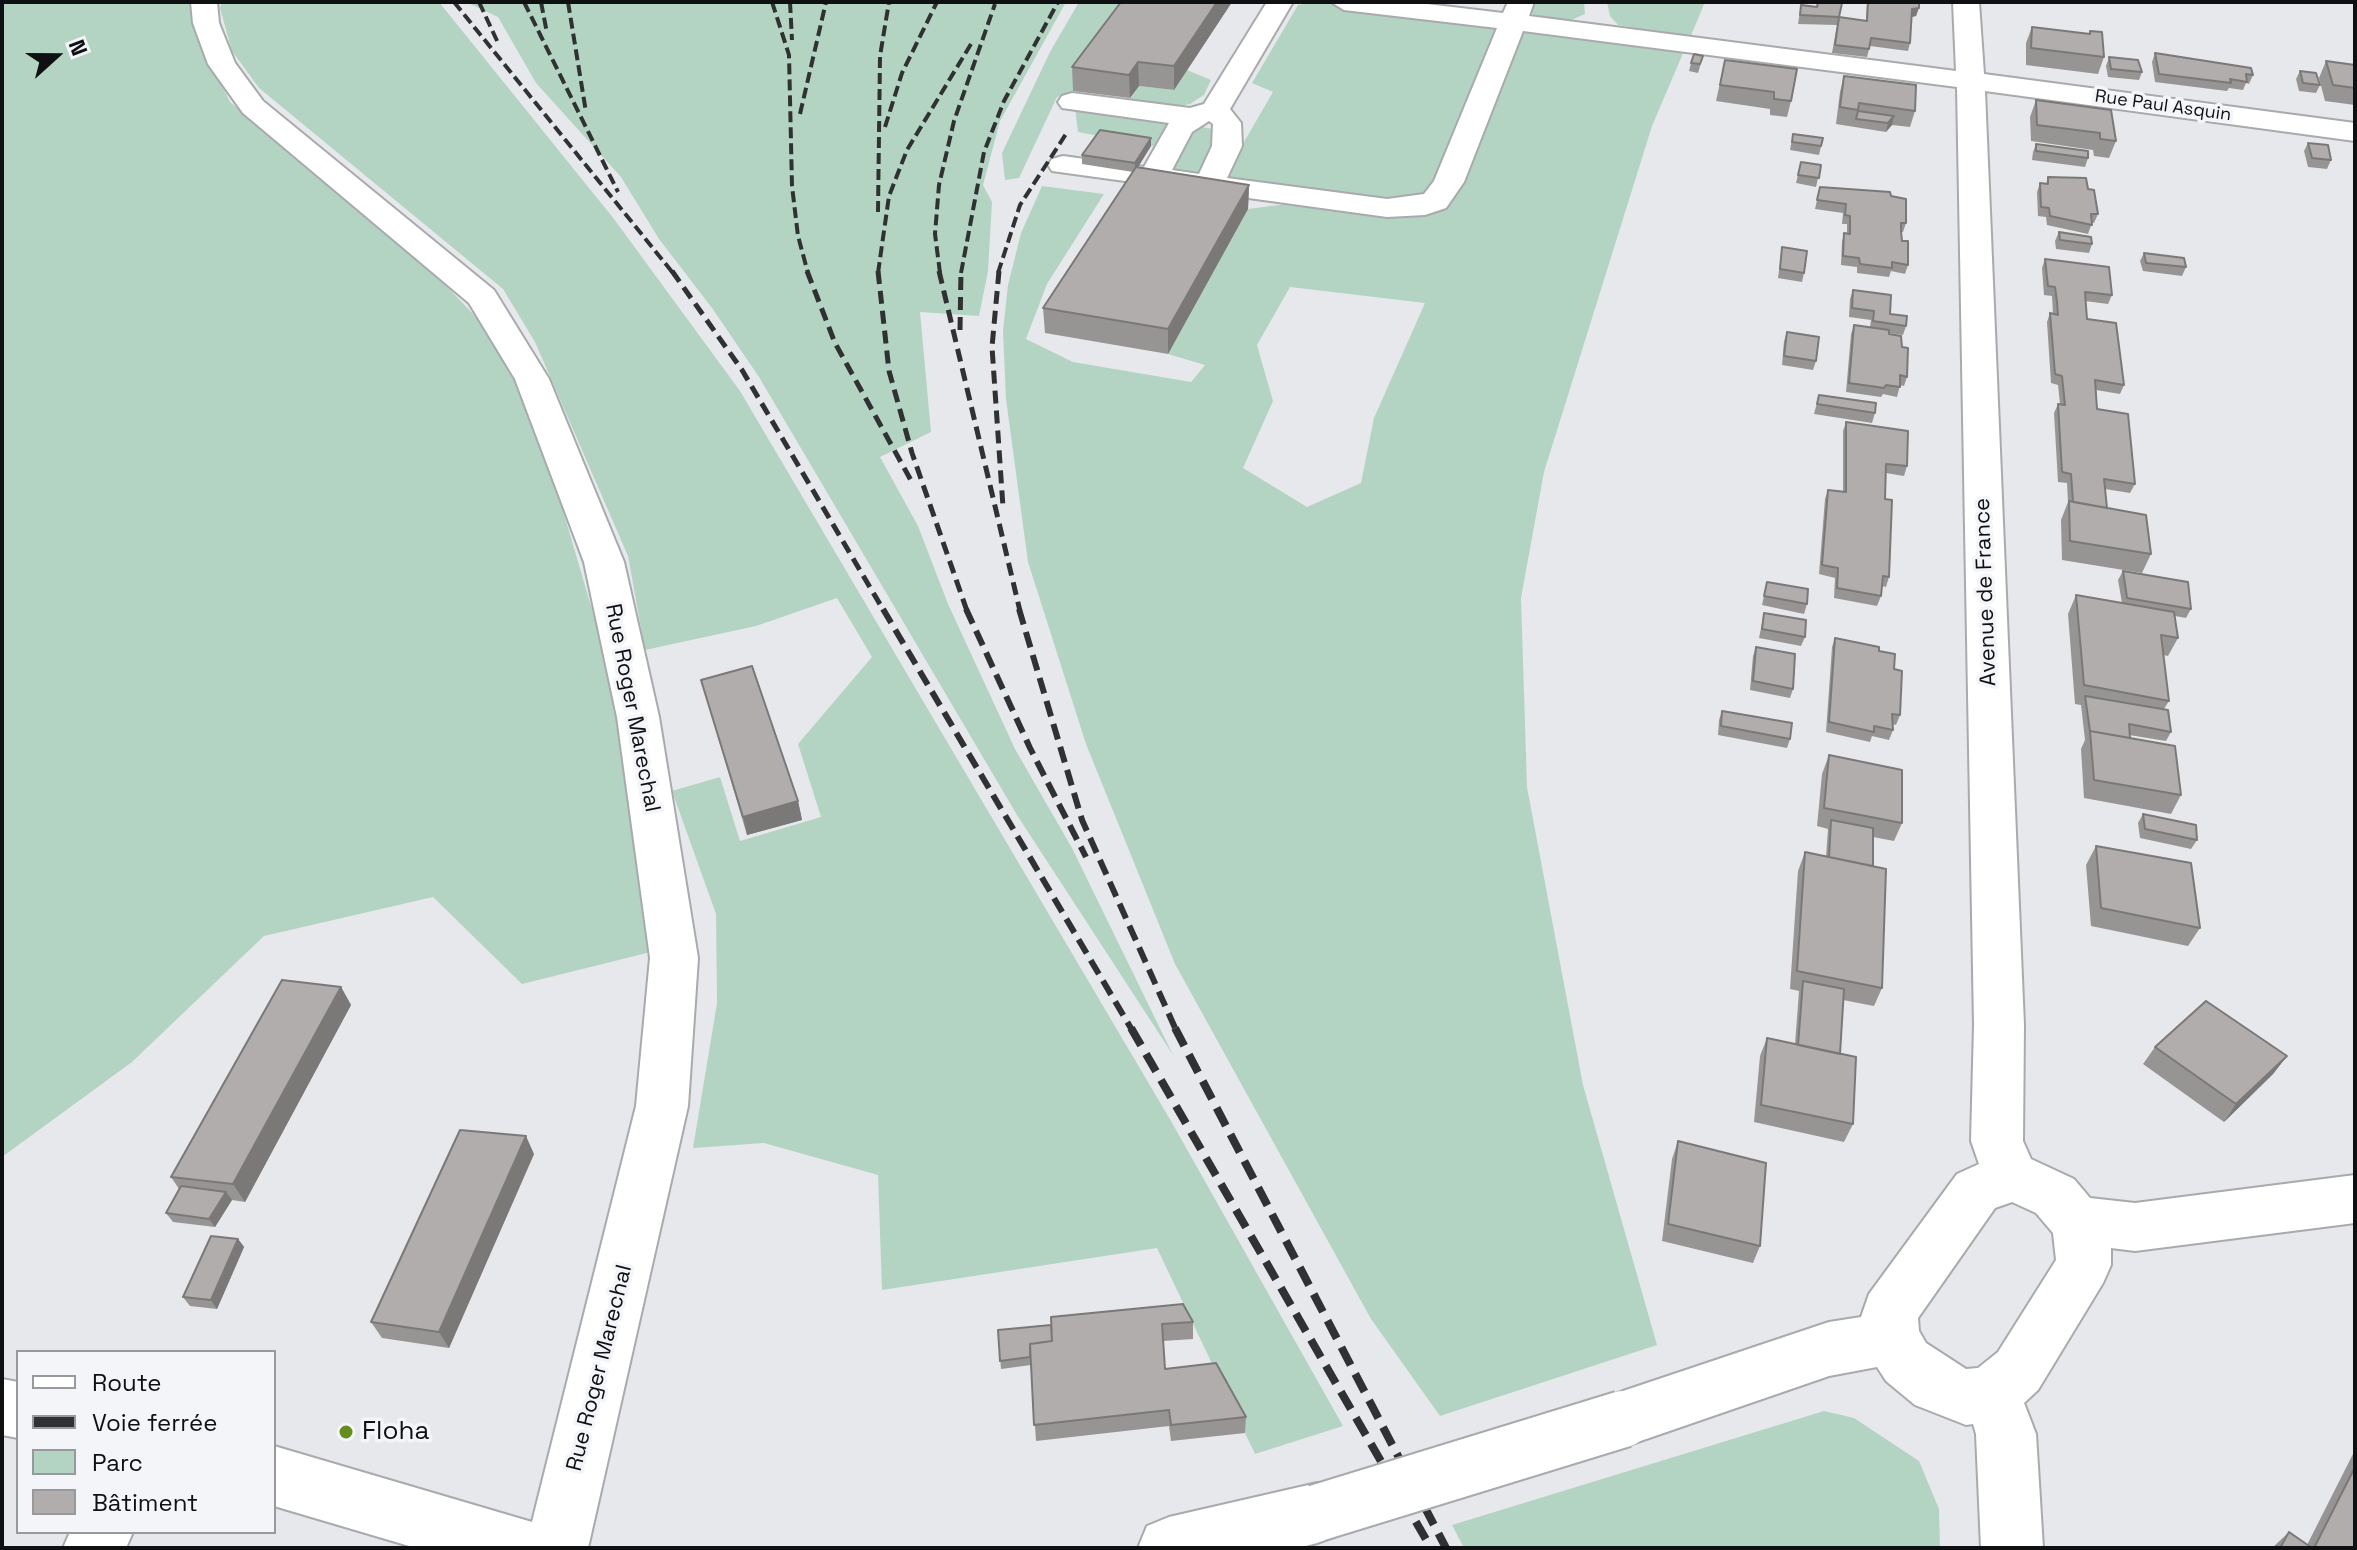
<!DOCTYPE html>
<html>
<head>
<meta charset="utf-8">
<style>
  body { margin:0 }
  #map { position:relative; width:2357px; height:1550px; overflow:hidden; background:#e7e8eb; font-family:"Space Grotesk",sans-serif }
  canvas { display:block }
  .frame { position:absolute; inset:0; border:4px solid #0f1011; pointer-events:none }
  .legend { position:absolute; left:16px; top:1350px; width:260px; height:184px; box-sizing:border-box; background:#f4f5f8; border:2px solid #98999c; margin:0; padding:10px 14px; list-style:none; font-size:24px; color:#0f1011 }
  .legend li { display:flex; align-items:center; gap:16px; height:40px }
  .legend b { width:40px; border:2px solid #98999c }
  .north { position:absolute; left:16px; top:16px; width:80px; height:80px; -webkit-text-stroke:6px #f4f5f8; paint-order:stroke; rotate:69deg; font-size:22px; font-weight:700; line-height:32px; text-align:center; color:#0f1011 }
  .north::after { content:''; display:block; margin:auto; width:28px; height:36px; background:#0f1011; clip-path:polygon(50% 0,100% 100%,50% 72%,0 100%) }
</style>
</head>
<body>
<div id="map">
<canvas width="2357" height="1550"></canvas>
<div class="frame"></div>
<ul class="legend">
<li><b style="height:10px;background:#fff"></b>Route</li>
<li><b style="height:10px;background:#303132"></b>Voie ferrée</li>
<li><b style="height:22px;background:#b4d4c3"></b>Parc</li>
<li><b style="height:22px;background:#b0adac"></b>Bâtiment</li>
</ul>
<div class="north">N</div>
</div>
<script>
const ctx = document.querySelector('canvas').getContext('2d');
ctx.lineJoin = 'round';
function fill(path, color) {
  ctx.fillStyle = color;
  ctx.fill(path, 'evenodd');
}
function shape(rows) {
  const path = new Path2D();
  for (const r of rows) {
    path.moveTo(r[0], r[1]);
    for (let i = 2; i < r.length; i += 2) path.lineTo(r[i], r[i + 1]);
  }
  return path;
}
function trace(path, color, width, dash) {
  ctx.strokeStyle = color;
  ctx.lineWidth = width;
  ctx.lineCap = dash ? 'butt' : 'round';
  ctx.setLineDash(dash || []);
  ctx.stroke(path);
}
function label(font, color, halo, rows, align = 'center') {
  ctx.font = font + ' "Space Grotesk",sans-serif';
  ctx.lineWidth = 7;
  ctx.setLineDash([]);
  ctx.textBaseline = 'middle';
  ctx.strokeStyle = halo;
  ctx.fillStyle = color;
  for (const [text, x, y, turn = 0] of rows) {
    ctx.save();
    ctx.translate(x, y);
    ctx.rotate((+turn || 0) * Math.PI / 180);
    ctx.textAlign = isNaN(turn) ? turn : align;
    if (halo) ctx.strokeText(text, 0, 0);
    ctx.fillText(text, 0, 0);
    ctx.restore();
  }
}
fill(shape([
  [2,2,191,2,204,50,230,102,419,257,474,315,507,362,554,480,608,664,655,951,522,984,433,897,264,936,132,1062,2,1157],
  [222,2,439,2,614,219,740,391,1171,1121,1343,1426,1255,1454,1157,1248,882,1290,878,1175,764,1143,693,1148,717,1003,716,914,672,791,720,777,740,841,821,817,798,744,872,657,837,598,756,626,645,650,628,556,535,342,503,289,259,88,232,51,220,8],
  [466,2,1066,2,1000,121,983,185,992,202,988,271,979,316,920,312,931,432,880,457,918,526,948,604,1015,749,1072,848,1173,1055,1017,815,759,377,712,308,659,239,621,177,536,83,498,17],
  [1079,2,1139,2,1073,91,1057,97,1019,178,1005,180,1002,153,1050,52],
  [1315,2,1498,24,1441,181,1430,198,1411,203,1223,178,1273,92,1252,83,1298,5],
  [1533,2,1584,2,1585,14,1569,21,1539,18,1531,13],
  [1607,2,1705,2,1690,38,1618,25,1610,16],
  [1524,29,1684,51,1652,126,1544,472,1521,598,1527,787,1583,1085,1657,1345,1440,1416,1371,1319,1175,964,1086,744,1028,562,1006,399,1003,331,1008,285,1021,233,1042,186,1104,194,1047,284,1026,339,1073,362,1191,382,1205,365,1168,354,1248,209,1286,204,1407,216,1435,213,1457,195],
  [1290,287,1425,303,1374,418,1361,483,1307,507,1243,468,1273,401,1257,345],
  [1187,70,1211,80,1204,95,1190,104,1179,106,1130,99,1139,86,1174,90],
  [1075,107,1172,119,1163,146,1151,146,1078,132],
  [1194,126,1221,130,1199,176,1164,174],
  [1824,1411,1854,1418,1919,1461,1939,1509,1940,1548,1464,1548,1452,1525]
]), '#b4d4c3');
const minor = shape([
  [191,2,217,2,219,23,235,63,263,101,494,290,549,379,624,562,659,717,698,958,688,1106,588,1548,416,1548,274,1506,274,1446,532,1522,636,1106,650,958,617,717,584,562,515,379,469,303,243,113,208,64,193,23,191,2],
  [1267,2,1293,2,1230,109,1241,123,1242,146,1227,178,1387,199,1424,194,1434,181,1497,28,1344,10,1331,2,1410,2,1503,13,1508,2,1534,2,1529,16,1956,71,1953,2,1979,2,1984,74,2355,123,2355,141,1985,91,2024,1025,2023,1141,2031,1159,2074,1179,2090,1198,2135,1203,2355,1175,2355,1223,2135,1251,2111,1248,2111,1265,2103,1283,2038,1390,2024,1403,2036,1434,2043,1548,1981,1548,1976,1434,1973,1424,1966,1425,1915,1405,1886,1381,1877,1367,1829,1376,1623,1447,1602,1439,1594,1419,1602,1399,1623,1391,1829,1322,1861,1317,1869,1294,1957,1174,1979,1164,1971,1141,1974,1025,1957,87,1523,31,1464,182,1446,208,1425,215,1387,217,1052,171,1048,165,1052,159,1063,156,1144,167,1169,123,1062,108,1058,102,1062,96,1072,93,1190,108,1204,104,1267,2],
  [1209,121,1213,124,1212,146,1199,174,1172,170,1192,132,1209,121],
  [2012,1202,2036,1213,2053,1233,2056,1260,1998,1352,1978,1368,1966,1369,1926,1343,1919,1331,1918,1318,1995,1208,2012,1202],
  [2,1379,18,1382,18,1438,2,1435,2,1379],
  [1317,1483,1339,1491,1348,1513,1339,1535,1317,1543,1298,1548,1138,1548,1147,1526,1169,1517,1317,1483],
  [70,1532,133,1532,126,1548,63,1548,70,1532]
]);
trace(minor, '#a9aaad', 4);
fill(minor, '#fff');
trace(shape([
  [454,2,673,273],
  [479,2,499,45],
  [524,2,618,192],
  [541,2,547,33],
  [568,2,586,112],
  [772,2,789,55,792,186,798,236,808,273],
  [790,2,792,40],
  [800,114,826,2],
  [885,127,902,73,937,2],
  [878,212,880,56,889,2],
  [878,273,889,196,907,150,971,44],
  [940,273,935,234,939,185,954,121,995,4],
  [961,273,984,152,1004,101,1058,2],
  [998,273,1020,205,1066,134]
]), '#303132', 4, [11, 5]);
trace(shape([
  [672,271,742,370,884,611],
  [807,271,835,343,913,484],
  [878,271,889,371,912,453,967,611],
  [939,271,1020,611],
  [999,271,992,347,1003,507],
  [960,330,961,271]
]), '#303132', 5, [13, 7]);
trace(shape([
  [883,609,1132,1030],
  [966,609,1030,748,1086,857],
  [1019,609,1082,820,1176,1030]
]), '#303132', 6, [16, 8]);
trace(shape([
  [1131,1028,1431,1548],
  [1175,1028,1446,1548]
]), '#303132', 8, [20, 10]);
const minorBridge = shape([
  [1317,1513,1623,1419]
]);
trace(minorBridge, '#a9aaad', 60, []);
trace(minorBridge, '#fff', 56);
fill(shape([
  [1121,2,1232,2,1174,90,1139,86,1130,98,1073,91,1072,67],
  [1867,2,1919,2,1916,16,1912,17,1910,43,1908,51,1870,46,1867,57,1832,53,1837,25,1798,24,1801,5,1839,17,1866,21],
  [2032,27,2089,34,2090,31,2104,57,2098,74,2026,65,2026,43],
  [2155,53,2253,75,2249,84,2246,83,2243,90,2229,88,2227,91,2155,82,2152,62],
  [1703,56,1698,73,1689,71,1691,63],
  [2109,57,2142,72,2139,80,2108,77,2106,66],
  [1725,60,1791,101,1787,117,1770,115,1770,109,1716,101],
  [2326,61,2355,65,2355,105,2325,101,2319,78],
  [2300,71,2320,85,2316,93,2299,91,2296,79],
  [1844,76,1915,111,1910,127,1892,125,1886,132,1836,124,1840,92],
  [2036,100,2116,141,2109,158,2094,156,2093,150,2031,141,2030,117],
  [1793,134,1823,138,1819,155,1790,150],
  [1151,138,1151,146,1138,167,1249,185,1248,209,1168,354,1045,333,1043,308,1133,172,1082,164,1082,155],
  [2308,143,2331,160,2327,169,2308,167,2304,151],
  [2036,144,2088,158,2085,167,2032,160,2033,152],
  [1801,162,1821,165,1816,187,1796,183],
  [2048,177,2088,189,2098,214,2094,223,2092,223,2088,234,2047,225,2046,217,2038,216,2037,192,2040,183,2046,184],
  [1820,187,1891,196,1906,223,1903,232,1901,232,1902,241,1908,265,1905,274,1891,271,1889,277,1857,273,1857,267,1841,265,1842,242,1844,233,1847,234,1847,224,1842,224,1843,213,1815,209],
  [2059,232,2092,244,2089,253,2056,249,2055,241],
  [1782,247,1804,273,1802,282,1778,278],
  [2144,253,2186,267,2182,276,2143,271,2140,261],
  [2045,259,2112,295,2108,304,2085,301,2087,319,2124,385,2120,394,2096,390,2097,409,2135,484,2130,493,2105,489,2107,508,2151,554,2142,573,2062,560,2061,520,2068,502,2067,483,2058,482,2054,413,2058,404,2060,404,2058,385,2051,383,2047,322,2050,313,2053,314,2052,296,2044,295,2042,268],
  [1853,290,1890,314,1906,326,1903,335,1889,333,1889,334,1902,347,1907,377,1904,386,1900,385,1897,397,1883,394,1881,397,1846,392,1851,334,1854,325,1870,327,1871,320,1849,317,1850,299],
  [1787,332,1816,361,1813,370,1782,365,1784,341],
  [1819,395,1875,413,1872,423,1814,414],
  [1846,422,1907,466,1904,476,1886,473,1885,499,1889,577,1886,587,1882,586,1881,596,1877,606,1834,598,1835,578,1819,574,1825,499,1828,490,1843,492,1843,431],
  [2123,571,2191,609,2186,618,2175,616,2178,638,2168,656,2163,655,2169,701,2164,709,2171,732,2166,741,2129,735,2130,738,2181,795,2171,814,2084,798,2081,749,2085,740,2081,705,2075,704,2068,614,2076,595,2122,603,2118,580],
  [1767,582,1807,604,1804,614,1762,605],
  [1764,613,1805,637,1801,646,1759,638],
  [1835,638,1879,651,1894,669,1900,715,1896,725,1893,724,1893,730,1889,740,1872,736,1870,742,1826,732,1832,647],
  [1756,647,1793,689,1790,698,1750,690,1753,656],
  [701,680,798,801,802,820,747,835],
  [1722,711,1790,739,1787,748,1718,735,1719,720],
  [1829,755,1902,823,1894,841,1873,837,1873,866,1882,988,1874,1006,1843,1000,1840,1054,1853,1124,1844,1142,1754,1122,1760,1056,1767,1038,1795,1044,1799,991,1790,989,1798,871,1805,852,1826,857,1828,829,1817,826,1822,774],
  [2143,814,2197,840,2191,849,2140,838,2138,823],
  [2096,846,2200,928,2188,946,2091,926,2086,865],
  [341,987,351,1005,245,1202,232,1200,215,1227,173,1222,166,1213,179,1189,171,1177],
  [2155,1047,2287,1056,2273,1074,2224,1122,2143,1064],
  [1678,1141,1760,1246,1753,1263,1662,1241,1672,1159],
  [534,1154,449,1348,382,1338,371,1322],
  [238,1239,244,1247,217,1309,190,1306,183,1297],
  [1193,1322,1193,1339,1163,1341,1165,1369,1246,1417,1245,1433,1171,1441,1169,1426,1036,1441,1031,1365,1001,1369,998,1330],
  [2355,1450,2355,1548,2272,1548,2289,1532,2307,1545]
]), '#979594');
fill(shape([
  [1217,2,1232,2,1174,90,1174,66],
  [1919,8,1916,16,1910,17,1912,9],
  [1138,62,1139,86,1130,98,1129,75],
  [1894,116,1892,125,1886,132,1888,123],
  [1151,138,1151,146,1135,172,1135,163],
  [1249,185,1248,209,1168,354,1168,329],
  [798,801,802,820,747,835,743,817],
  [341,987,351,1005,245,1202,233,1184],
  [2287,1056,2273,1074,2224,1122,2236,1104],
  [526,1136,534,1154,449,1348,439,1332],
  [226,1192,232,1200,215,1227,209,1219],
  [238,1239,244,1247,217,1309,211,1300]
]), '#7b7978');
const building = shape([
  [1121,2,1217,2,1174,66,1138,62,1129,75,1072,67,1121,2],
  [1818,2,1842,3,1839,17,1800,15,1801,5,1817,7,1818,2],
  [1868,2,1919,2,1919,8,1912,9,1910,43,1871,38,1869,49,1835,45,1839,17,1867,21,1868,2],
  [2032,27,2090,34,2090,31,2102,32,2104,57,2031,48,2032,27],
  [2155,53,2251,68,2253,75,2246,74,2247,82,2230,79,2231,83,2159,74,2155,53],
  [1694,54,1703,56,1700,64,1691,63,1694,54],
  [2109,57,2138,60,2142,72,2111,69,2109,57],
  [1725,60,1797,69,1791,101,1774,99,1774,92,1720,85,1725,60],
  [2326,61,2355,65,2355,88,2333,85,2326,61],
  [2300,71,2316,73,2320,85,2303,83,2300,71],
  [1844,76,1916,85,1915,111,1859,103,1858,110,1840,107,1844,76],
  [2036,100,2111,110,2116,141,2100,139,2100,133,2037,125,2036,100],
  [1858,111,1894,116,1888,123,1856,119,1858,111],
  [1100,130,1151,138,1135,163,1082,155,1100,130],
  [1793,134,1823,138,1821,146,1792,142,1793,134],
  [2308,143,2328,145,2331,160,2312,158,2308,143],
  [2036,144,2088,151,2088,158,2036,151,2036,144],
  [1801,162,1821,165,1819,178,1798,175,1801,162],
  [1136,167,1249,185,1168,329,1043,308,1136,167],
  [2048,177,2086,178,2088,189,2094,190,2098,214,2091,214,2092,225,2050,216,2049,208,2041,207,2040,183,2048,184,2048,177],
  [1820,187,1890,192,1891,196,1906,199,1906,223,1901,223,1901,231,1902,241,1908,241,1908,265,1892,262,1892,268,1860,264,1859,258,1843,256,1844,233,1850,234,1850,216,1845,215,1846,204,1817,200,1820,187],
  [2059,232,2091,237,2092,244,2060,240,2059,232],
  [1782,247,1807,251,1804,273,1780,269,1782,247],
  [2144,253,2184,258,2186,267,2146,263,2144,253],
  [2045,259,2109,267,2112,295,2085,292,2086,306,2087,319,2116,323,2124,385,2095,380,2097,409,2128,414,2135,484,2104,479,2107,508,2073,502,2071,474,2062,472,2058,404,2065,405,2062,376,2055,374,2050,313,2058,315,2057,302,2055,287,2048,286,2045,259],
  [1853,290,1891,295,1890,314,1907,316,1906,326,1873,321,1874,311,1852,308,1853,290],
  [1854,325,1889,330,1889,334,1901,336,1902,347,1908,348,1907,377,1900,375,1900,387,1886,385,1884,388,1849,383,1854,325],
  [1787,332,1819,337,1816,361,1784,356,1787,332],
  [1819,395,1876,403,1875,413,1817,404,1819,395],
  [1846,422,1908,431,1907,466,1886,464,1885,499,1892,500,1889,577,1883,576,1881,596,1837,588,1838,568,1822,565,1828,490,1846,492,1846,422],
  [2069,501,2146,515,2151,554,2070,541,2069,501],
  [2123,571,2188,582,2191,609,2127,598,2123,571],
  [1767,582,1808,589,1807,604,1764,596,1767,582],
  [2076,595,2174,612,2178,638,2161,635,2169,701,2084,685,2076,595],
  [1764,613,1806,620,1805,637,1762,629,1764,613],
  [1835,638,1879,647,1879,651,1895,654,1894,669,1902,671,1900,715,1892,714,1893,730,1874,726,1874,732,1829,722,1835,638],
  [1756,647,1795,654,1793,689,1753,681,1756,647],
  [752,666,798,801,743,817,701,680,752,666],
  [2085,696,2168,710,2171,732,2129,724,2130,738,2090,731,2085,696],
  [1722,711,1792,723,1790,739,1721,726,1722,711],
  [2090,731,2175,746,2181,795,2094,780,2090,731],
  [1829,755,1902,770,1902,823,1824,808,1829,755],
  [2143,814,2196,825,2197,840,2145,829,2143,814],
  [1831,820,1873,828,1873,866,1829,857,1831,820],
  [2096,846,2191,863,2200,928,2101,908,2096,846],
  [1805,852,1886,869,1882,988,1797,971,1805,852],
  [282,980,341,987,233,1184,171,1177,282,980],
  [1803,981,1844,989,1840,1054,1798,1045,1803,981],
  [2206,1001,2287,1056,2236,1104,2155,1047,2206,1001],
  [1767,1038,1856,1057,1853,1124,1761,1105,1767,1038],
  [460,1130,526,1136,439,1332,371,1322,460,1130],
  [1678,1141,1766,1163,1760,1246,1668,1224,1678,1141],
  [181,1186,226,1192,209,1219,166,1213,181,1186],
  [211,1236,238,1239,211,1300,183,1297,211,1236],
  [1183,1304,1193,1322,1162,1324,1165,1369,1216,1363,1246,1417,1171,1425,1169,1410,1034,1425,1030,1344,1052,1341,1051,1317,1183,1304],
  [1051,1325,1052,1341,1030,1344,1030,1357,1000,1361,998,1330,1051,1325],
  [2355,1467,2355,1548,2314,1548,2355,1467],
  [2289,1532,2312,1548,2280,1548,2289,1532]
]);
fill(building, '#b0adac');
trace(building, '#7b7978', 2);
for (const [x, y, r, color] of [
  [346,1432,8,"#638d1d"]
]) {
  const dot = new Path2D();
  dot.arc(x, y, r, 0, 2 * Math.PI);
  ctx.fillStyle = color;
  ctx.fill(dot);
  trace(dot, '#f4f5f8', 3);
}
label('18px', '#0f1011', '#f4f5f8', [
  ["Rue Paul Asquin",2163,106,8]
]);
label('22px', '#0f1011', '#f4f5f8', [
  ["Avenue de France",1986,592,-92],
  ["Rue Roger Marechal",632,708,79],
  ["Rue Roger Marechal",600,1368,-76]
]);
label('26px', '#0f1011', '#f4f5f8', [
  ["Floha",362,1432]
], 'left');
</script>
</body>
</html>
